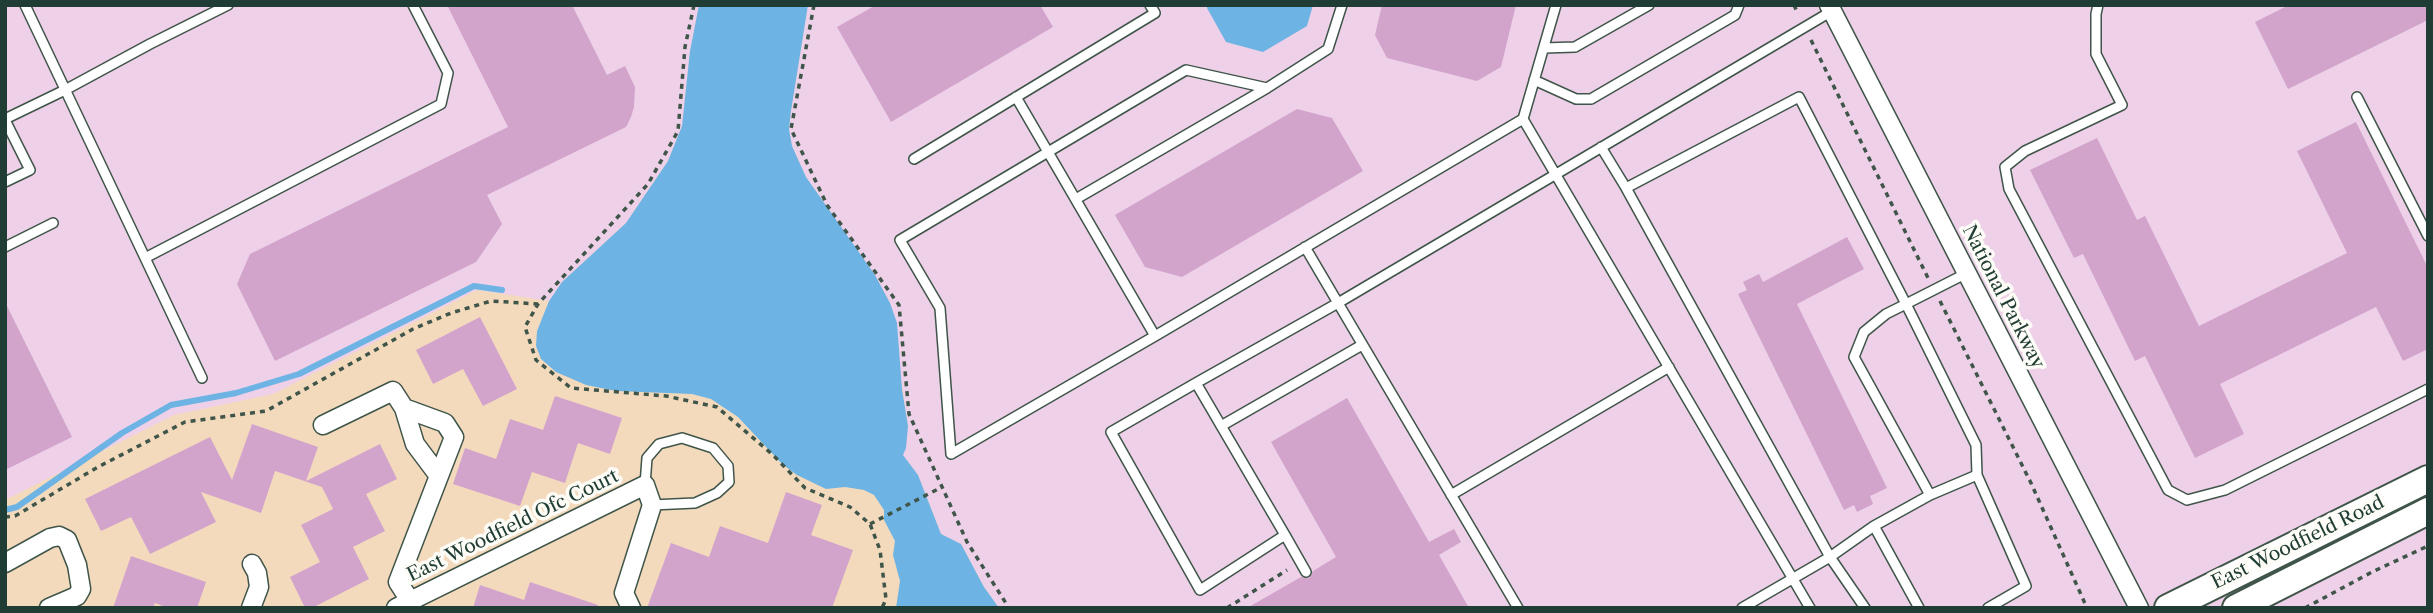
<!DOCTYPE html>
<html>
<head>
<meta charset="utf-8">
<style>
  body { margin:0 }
  #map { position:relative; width:2433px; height:613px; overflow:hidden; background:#f4dabd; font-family:"Libre Caslon Text",serif }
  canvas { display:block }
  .frame { position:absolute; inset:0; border:7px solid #1f3d34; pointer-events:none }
</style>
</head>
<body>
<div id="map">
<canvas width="2433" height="613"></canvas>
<div class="frame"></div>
</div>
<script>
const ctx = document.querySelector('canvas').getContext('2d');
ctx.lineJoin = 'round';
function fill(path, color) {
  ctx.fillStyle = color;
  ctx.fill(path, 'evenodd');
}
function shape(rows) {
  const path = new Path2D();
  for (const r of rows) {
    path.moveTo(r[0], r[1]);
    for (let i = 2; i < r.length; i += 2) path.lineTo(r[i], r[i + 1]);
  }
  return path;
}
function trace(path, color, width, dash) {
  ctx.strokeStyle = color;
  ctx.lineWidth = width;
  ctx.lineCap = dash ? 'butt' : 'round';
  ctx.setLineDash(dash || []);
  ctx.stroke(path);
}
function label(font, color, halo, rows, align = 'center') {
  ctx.font = font + ' "Libre Caslon Text",serif';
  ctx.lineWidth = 7;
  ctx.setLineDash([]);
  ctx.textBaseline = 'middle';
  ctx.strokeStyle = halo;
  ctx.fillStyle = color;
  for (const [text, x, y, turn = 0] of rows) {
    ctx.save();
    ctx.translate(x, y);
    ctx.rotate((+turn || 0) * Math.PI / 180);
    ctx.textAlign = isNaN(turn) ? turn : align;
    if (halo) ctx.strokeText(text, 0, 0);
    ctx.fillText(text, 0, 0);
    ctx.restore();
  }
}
fill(shape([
  [5,5,699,5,690,51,682,126,668,161,626,223,562,282,549,301,477,290,273,394,174,415,5,500],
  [808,5,2428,5,2428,608,999,608,984,587,961,544,941,534,918,475,903,455,908,426,890,303,875,275,806,177,792,146,789,129,791,111]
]), '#eed0e8');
fill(shape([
  [699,5,808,5,791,111,789,129,792,146,806,177,875,275,890,303,897,323,902,389,908,426,906,448,903,455,918,475,941,534,961,544,984,587,999,608,896,608,900,581,893,555,895,541,884,520,884,510,874,495,864,490,845,487,826,489,797,475,782,464,738,417,711,399,692,394,616,391,586,385,556,372,541,359,536,346,537,331,549,301,562,282,626,223,668,161,682,126,690,51],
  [1208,5,1313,5,1307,26,1263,52,1226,42,1207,8]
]), '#6db3e4');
trace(shape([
  [5,510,17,507,122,433,171,405,236,393,299,374,474,286,502,290]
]), '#6db3e4', 6);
fill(shape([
  [447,5,572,5,607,75,625,66,635,87,634,107,631,117,626,127,487,195,502,224,476,262,275,361,237,284,250,254,508,127],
  [876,5,1040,5,1053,27,891,122,837,27],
  [1382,5,1516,5,1501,67,1477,81,1387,58,1375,35],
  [2289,5,2428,5,2428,20,2288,89,2255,22],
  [1297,109,1332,118,1363,171,1182,277,1145,267,1115,215],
  [2356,122,2428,268,2428,349,2403,361,2376,307,2220,384,2244,434,2195,458,2145,356,2135,361,2083,254,2074,258,2030,170,2097,138,2137,220,2145,216,2199,326,2347,253,2297,151],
  [1847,237,1864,269,1797,304,1887,488,1870,496,1873,504,1857,512,1854,505,1844,510,1738,294,1747,290,1743,282,1759,274,1763,282],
  [5,302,72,437,5,470],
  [480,317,517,389,483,406,463,369,433,384,416,350],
  [555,396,622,418,610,454,578,443,565,483,532,472,520,506,453,484,465,448,496,459,510,419,543,430],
  [1347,398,1429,542,1454,529,1461,542,1439,555,1469,608,1247,608,1301,577,1309,578,1313,571,1336,557,1271,442],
  [252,424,318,447,306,481,380,444,397,479,366,494,385,531,353,547,369,579,312,608,305,608,290,577,320,562,301,525,333,509,322,487,275,471,261,513,201,492,216,522,150,554,131,517,101,531,85,499,210,437,232,480],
  [786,492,822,505,811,535,853,550,832,608,647,608,671,543,709,557,720,526,768,543],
  [131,556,206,582,197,608,168,608,155,603,153,608,113,608],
  [530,582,598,605,597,608,473,608,480,585,524,600]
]), '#d2a4cc');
const lane = shape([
  [25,5,202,378],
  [1556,5,1523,119,1810,608],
  [2098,5,2096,14,2096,54,2122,105,2025,151,2005,167,2009,189,2168,490,2187,500,2225,490,2428,389],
  [1544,48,1575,47,1649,5],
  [1534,80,1576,99,1591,99,1735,15,1739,5],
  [1016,97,1155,336,1523,119],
  [2357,97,2428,236],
  [5,119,65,90,150,44,228,5],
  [5,120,30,170,5,182],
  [1601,147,1626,188,1799,97,1906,304,1886,314,1864,332,1854,357,1930,495,1874,526],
  [914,159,1155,13,1150,5],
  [1626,188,1830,557,1742,608],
  [1076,199,1267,88],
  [5,247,53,223],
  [145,258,441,104,448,73,413,5],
  [1967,273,1906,304,1976,445,1977,475,2026,586,1988,608],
  [1155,336,951,454,940,308,900,240,1186,70,1267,88,1328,49,1342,5],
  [1196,383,1285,535,1200,590,1111,432,1196,383,1338,303,1305,247],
  [1221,426,1362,345],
  [645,485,647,458,659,444,682,438,713,448,728,466,729,482,717,493,695,503,652,505],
  [1451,495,1669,367],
  [1930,495,1977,475],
  [1285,535,1306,572],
  [1518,608,1338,303,1832,11],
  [1865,608,1830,557,1874,526,1919,608]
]);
const street = shape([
  [1829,5,2139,608],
  [404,408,415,444,439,476],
  [323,425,393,391,404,408,445,423,454,437,398,582,409,599],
  [5,563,50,538,59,536,67,540,77,565,81,589,77,596,49,608],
  [251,608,259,587,257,573,252,564],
  [396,608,645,485,652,505,624,593,631,608]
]);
const secondary = shape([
  [2168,608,2428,479],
  [2236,608,2428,511]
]);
trace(lane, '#3f5549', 12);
trace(street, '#3f5549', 21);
trace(secondary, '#3f5549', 30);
trace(shape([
  [694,5,685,47,678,131,648,184,538,304,525,327,536,360,571,388,666,396,717,407,772,454,805,488,850,507,870,524,880,550,886,599,882,608],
  [814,5,791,129,827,205,899,305,909,414,967,542,1009,608],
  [1794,5,1798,14],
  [1811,40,1928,278],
  [1940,301,2031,483,2087,608],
  [5,517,15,516,98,467,185,422,266,411,413,329,451,313,491,301,538,304],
  [870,524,942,487],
  [1227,608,1287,570],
  [2305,608,2372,572,2428,546]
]), '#3f5549', 3.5, [5, 5]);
trace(lane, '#fff', 9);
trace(street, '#fff', 18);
trace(secondary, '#fff', 26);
label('19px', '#1f3d34', '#fdfcf7', [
  ["National Parkway",2003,297,63],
  ["East Woodfield Ofc Court",513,526,-26],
  ["East Woodfield Road",2298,543,-26]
]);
</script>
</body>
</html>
